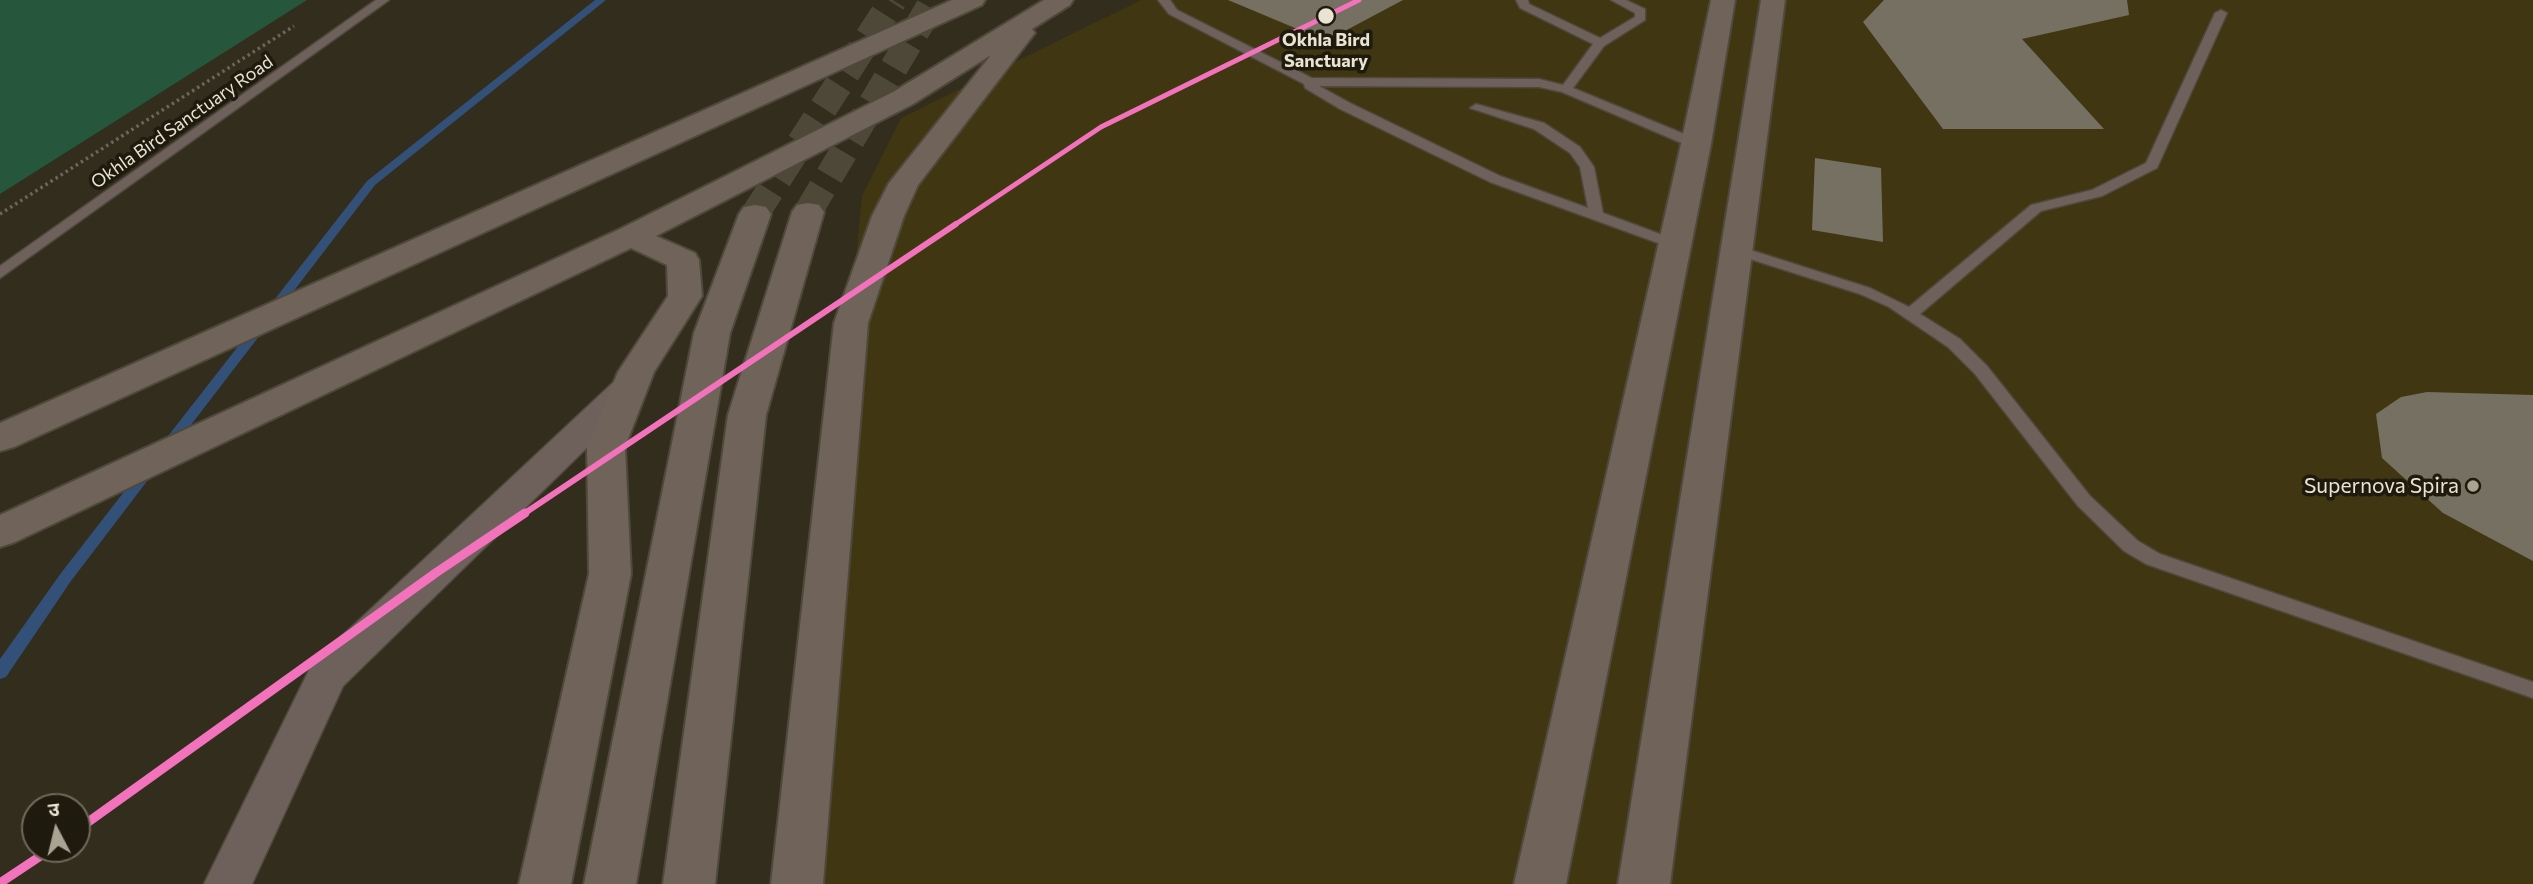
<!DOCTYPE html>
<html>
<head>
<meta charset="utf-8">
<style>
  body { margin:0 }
  #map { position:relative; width:2533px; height:884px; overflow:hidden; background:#322d1c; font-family:Commissioner,"Noto Sans Devanagari",sans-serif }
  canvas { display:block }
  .north { position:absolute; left:21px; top:793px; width:70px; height:70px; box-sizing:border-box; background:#1e1a0d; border:2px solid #6f6a5c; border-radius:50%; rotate:353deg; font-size:19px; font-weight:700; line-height:28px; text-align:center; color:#e9e3d2 }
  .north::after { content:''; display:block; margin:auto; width:24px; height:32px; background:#a9a392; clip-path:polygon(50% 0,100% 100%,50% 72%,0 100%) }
</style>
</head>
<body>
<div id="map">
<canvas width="2533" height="884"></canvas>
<div class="north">उ</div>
</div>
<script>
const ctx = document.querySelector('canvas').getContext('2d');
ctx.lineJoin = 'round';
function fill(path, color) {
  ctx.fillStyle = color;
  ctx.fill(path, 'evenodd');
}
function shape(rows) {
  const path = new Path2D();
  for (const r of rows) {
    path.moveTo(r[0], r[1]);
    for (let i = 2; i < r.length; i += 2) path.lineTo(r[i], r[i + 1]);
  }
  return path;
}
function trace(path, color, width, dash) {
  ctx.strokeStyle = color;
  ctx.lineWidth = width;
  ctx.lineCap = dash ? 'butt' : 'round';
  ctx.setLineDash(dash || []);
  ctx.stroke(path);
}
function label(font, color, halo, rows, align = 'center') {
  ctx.font = font + ' Commissioner,sans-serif';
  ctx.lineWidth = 7;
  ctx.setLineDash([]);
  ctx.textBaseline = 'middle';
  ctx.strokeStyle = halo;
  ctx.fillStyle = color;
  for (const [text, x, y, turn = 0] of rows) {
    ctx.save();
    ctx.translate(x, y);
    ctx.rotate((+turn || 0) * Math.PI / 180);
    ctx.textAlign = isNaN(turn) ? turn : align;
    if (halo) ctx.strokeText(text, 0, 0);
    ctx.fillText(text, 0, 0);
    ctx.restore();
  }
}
fill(shape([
  [1141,0,2533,0,2533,884,794,884,862,196,901,118]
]), '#413612');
fill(shape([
  [0,0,307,0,0,194]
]), '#26573d');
fill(shape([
  [595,0,606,0,375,185,171,451,161,451,159,448,161,445,367,181,595,0],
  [149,464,154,466,156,469,154,472,71,581,6,677,0,679,0,659,61,573,144,466,149,464]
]), '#335078');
fill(shape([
  [1228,0,1403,0,1326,41],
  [1884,0,2127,0,2129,15,2022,39,2104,129,1943,129,1863,22],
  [1815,158,1881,168,1883,242,1812,230],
  [2427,392,2533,395,2533,561,2443,513,2382,458,2376,414,2401,397]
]), '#767063');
trace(shape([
  [808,212,934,0],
  [755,214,893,0]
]), '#4d4837', 28, [28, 14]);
const lane = shape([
  [376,0,389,0,0,278,0,266,376,0],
  [1158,0,1170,0,1177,10,1312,78,1539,79,1563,85,1593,44,1520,8,1516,0,1528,0,1529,4,1600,38,1635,17,1635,13,1611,0,1626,0,1645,9,1645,20,1604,46,1573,88,1701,141,1701,147,1691,147,1562,92,1539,87,1319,86,1350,103,1500,176,1588,208,1580,167,1570,153,1534,129,1470,108,1476,104,1544,123,1580,147,1594,167,1603,213,1679,241,1681,244,1679,247,1669,247,1490,182,1340,109,1305,88,1304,84,1169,14,1158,0],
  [2221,10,2227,13,2157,168,2102,196,2041,211,1920,314,1960,339,1987,366,2090,496,2138,541,2160,554,2533,682,2533,698,2146,564,2124,551,2078,506,1975,374,1948,347,1889,307,1860,294,1731,253,1729,250,1731,247,1741,247,1870,288,1909,307,2031,205,2092,190,2146,163,2215,13,2221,10]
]);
const street = shape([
  [631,374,643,377,648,385,643,393,343,686,252,884,204,884,312,664,619,377,631,374]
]);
const secondary = shape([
  [952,0,985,0,982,5,14,447,0,451,0,423,952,0],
  [1044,0,1073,0,1070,5,1032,29,1035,33,1031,38,918,185,904,216,868,323,823,884,771,884,834,323,872,216,889,183,991,55,913,104,656,236,695,253,699,260,702,296,654,372,625,447,631,574,571,884,519,884,589,574,587,447,618,372,668,296,667,265,631,248,15,542,0,547,0,515,620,229,893,92,1044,0],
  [1711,0,1735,0,1711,144,1566,884,1514,884,1681,144,1711,0],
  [1761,0,1785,0,1670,884,1618,884,1761,0],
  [808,203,819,205,824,212,766,415,715,884,663,884,728,415,792,212,797,205,808,203],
  [755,205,766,207,771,214,730,333,636,884,584,884,694,333,739,214,744,207,755,205]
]);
trace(lane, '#4e493b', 3);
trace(street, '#4e493b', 3);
trace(secondary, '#4e493b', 4);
trace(shape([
  [0,214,294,26]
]), '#6f655d', 3.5, [2.5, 3.5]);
fill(lane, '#6e615b');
fill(street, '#6e615b');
fill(secondary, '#70635a');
trace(shape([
  [953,226,1101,127,1359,0]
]), '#f272bc', 5);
trace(shape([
  [522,515,956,224]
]), '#f272bc', 6);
trace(shape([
  [77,830,437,572,525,513],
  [0,883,51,849]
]), '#f272bc', 9);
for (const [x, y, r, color] of [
  [1326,16,9,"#e9e3d2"],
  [2473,486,7,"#a9a392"]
]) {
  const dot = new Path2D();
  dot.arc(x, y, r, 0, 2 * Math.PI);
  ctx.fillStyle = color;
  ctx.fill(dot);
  trace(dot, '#1e1a0d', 2.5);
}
label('bold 18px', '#e9e3d2', '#1e1a0d', [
  ["Okhla Bird",1326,40],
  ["Sanctuary",1326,61]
]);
label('18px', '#e9e3d2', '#1e1a0d', [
  ["Okhla Bird Sanctuary Road",182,122,-35]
]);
label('21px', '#e9e3d2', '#1e1a0d', [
  ["Supernova Spira",2459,486]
], 'right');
</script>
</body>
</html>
